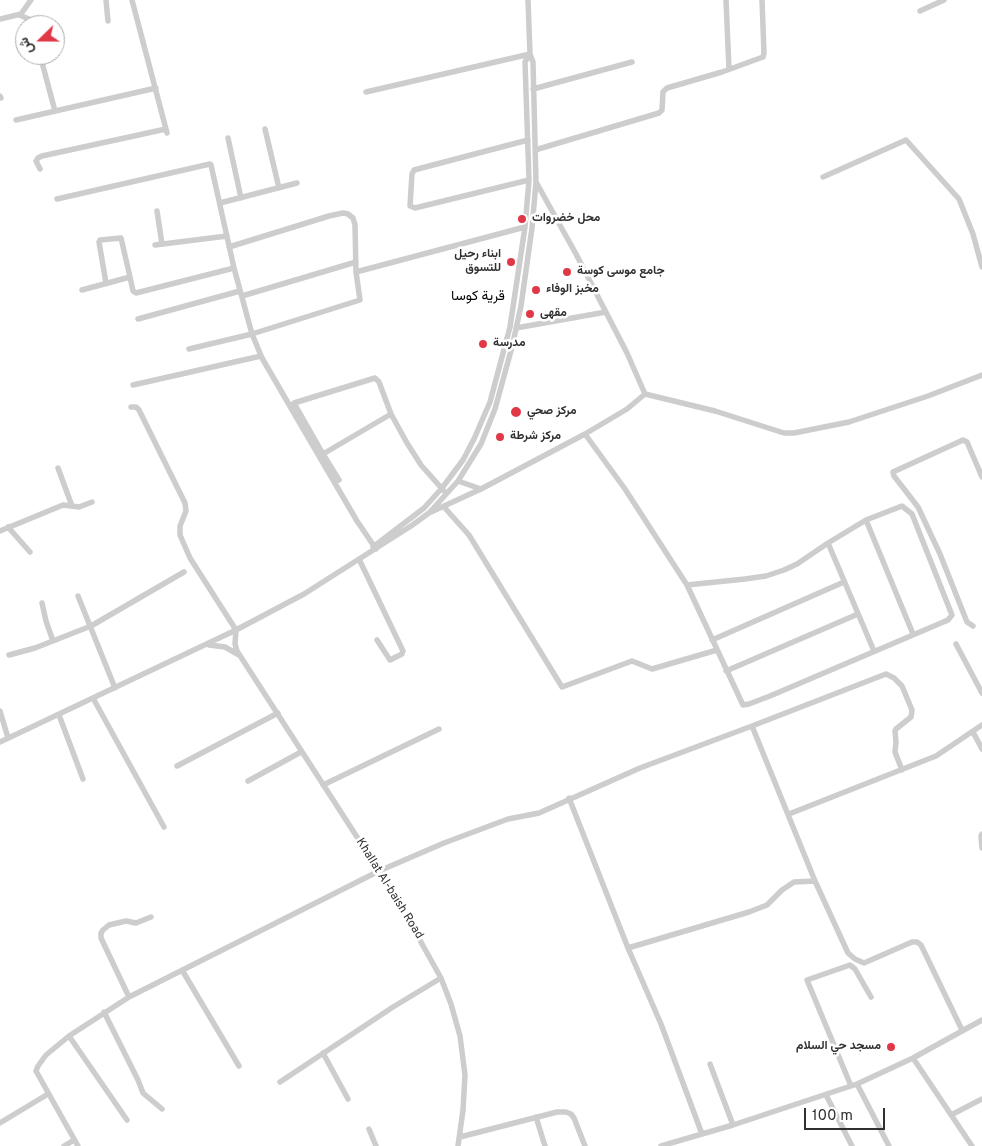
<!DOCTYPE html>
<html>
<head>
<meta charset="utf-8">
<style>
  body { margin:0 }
  #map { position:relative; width:982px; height:1146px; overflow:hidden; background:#fff; font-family:Overpass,Vazirmatn,sans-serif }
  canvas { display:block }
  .north { position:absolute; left:15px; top:15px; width:50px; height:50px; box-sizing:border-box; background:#fff; border:1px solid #acacac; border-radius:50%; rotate:248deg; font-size:14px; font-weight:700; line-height:20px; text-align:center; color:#303030 }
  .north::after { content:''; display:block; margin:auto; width:18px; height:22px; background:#e13847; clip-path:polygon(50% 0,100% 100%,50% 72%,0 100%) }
  .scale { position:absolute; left:804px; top:1108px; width:81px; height:22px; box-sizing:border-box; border:2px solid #303030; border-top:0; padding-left:6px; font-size:15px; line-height:18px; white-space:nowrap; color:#303030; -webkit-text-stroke:4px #fff; paint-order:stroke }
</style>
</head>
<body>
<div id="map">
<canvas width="982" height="1146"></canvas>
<div class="north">ش</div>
<div class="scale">100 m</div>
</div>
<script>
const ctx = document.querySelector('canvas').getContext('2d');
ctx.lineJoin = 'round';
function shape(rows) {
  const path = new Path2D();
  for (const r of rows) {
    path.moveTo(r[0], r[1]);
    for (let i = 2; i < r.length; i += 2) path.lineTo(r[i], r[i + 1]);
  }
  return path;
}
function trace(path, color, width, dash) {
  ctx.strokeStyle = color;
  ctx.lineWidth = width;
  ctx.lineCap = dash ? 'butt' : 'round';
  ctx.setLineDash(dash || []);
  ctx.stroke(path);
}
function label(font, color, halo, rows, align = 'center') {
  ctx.font = font + ' Overpass,Vazirmatn,sans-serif';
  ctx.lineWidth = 5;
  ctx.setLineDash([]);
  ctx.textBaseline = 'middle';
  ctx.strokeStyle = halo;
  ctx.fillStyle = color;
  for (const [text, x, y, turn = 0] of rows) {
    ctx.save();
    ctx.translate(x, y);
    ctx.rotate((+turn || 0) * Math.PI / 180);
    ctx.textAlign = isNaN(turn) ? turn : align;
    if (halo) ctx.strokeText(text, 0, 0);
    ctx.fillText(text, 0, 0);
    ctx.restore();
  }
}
trace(shape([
  [106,0,108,21],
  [132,0,167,133],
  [726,0,729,69],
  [920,11,944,0],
  [19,15,29,19,32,25],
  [0,19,21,14,31,0],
  [40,55,55,111],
  [533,89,632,62],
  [366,92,530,54],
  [0,96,1,98],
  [16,120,156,88],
  [265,129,279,188],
  [228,138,241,198],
  [528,140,414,170,412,174,410,206,415,208,529,180],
  [535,150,659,113,662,110,663,92,667,88,722,72,763,57,764,53,762,0],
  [40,169,36,161,38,158,42,156,166,129],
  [823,177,906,140,959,199,973,234,982,267],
  [536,182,576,254,627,353,645,394],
  [57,199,210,164,211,165,234,268,252,334,262,358,291,408,357,521,376,549],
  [220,203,297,183],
  [157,211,162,244],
  [155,245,227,236],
  [356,272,525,227],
  [106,283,99,242,100,240,121,238,130,277],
  [82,290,130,277,133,291,136,293,234,268],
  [242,296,356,262],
  [138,319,240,291],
  [516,328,606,312],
  [189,349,252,334,360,300,356,272,355,225,353,218,348,214,343,213,329,216,229,247],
  [133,385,261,356],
  [645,394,715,411,784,433,794,433,849,422,928,396,982,375],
  [131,407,136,407,139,410,185,503,186,511,180,526,180,535,190,558,236,630,235,644,237,651,397,899,441,978,451,1004,460,1036,465,1075,463,1110,458,1146],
  [391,414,323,454,294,403,375,378,379,382,391,414,407,443,421,465,444,491],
  [585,434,625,489,687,585,743,705,749,704,770,696,948,620,952,615,912,514,902,506,866,520,828,543,797,564,784,570,766,576,745,579,687,585],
  [323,454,339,480],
  [58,468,72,506],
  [458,481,481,489],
  [444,507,469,535,562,687,632,661,652,669,717,650],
  [431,512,481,489,585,434,627,409,645,394],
  [866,520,913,634],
  [8,527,30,552],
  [0,531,63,505,79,507,92,502],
  [828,543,874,651],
  [373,547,424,508,442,488,463,460,474,439,490,402,510,327,525,227,529,180,525,62,530,54],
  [359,559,403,651,402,654,390,660,377,640],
  [78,596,115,688],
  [42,603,46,621,53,641],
  [973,626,967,622,940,554,918,507,894,476,893,472,963,440,967,442,982,477],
  [712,640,844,582],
  [956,644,982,693],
  [209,645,225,647,239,655],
  [9,655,35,648,91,626,184,572],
  [726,671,858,614],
  [93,698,164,827],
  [0,711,8,738],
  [59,715,83,779],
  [752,726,886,674,894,678,902,686,912,710,911,717,896,729,895,731,896,742,895,752,902,770],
  [973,732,982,749],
  [0,742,236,630,304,594,411,526,429,513,458,481,481,444,495,409,512,347,521,306,532,228,536,182,533,62,530,54,528,0],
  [177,766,278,713],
  [248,781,301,752],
  [323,785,439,729],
  [569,798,628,948,661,1024,702,1134],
  [789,814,936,756,982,725],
  [982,834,981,836,982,848],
  [628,948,749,912,767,905,782,890,794,882,815,881],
  [182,970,239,1066],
  [129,997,101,938,101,933,103,930,109,925,126,921,136,923,151,917],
  [104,1012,138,1080,143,1093,162,1109],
  [69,1036,129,997,379,871,444,843,508,819,539,813,640,768,752,726,815,881,848,953,855,959,864,963,912,942,917,942,921,945,962,1030],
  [323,1053,348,1099],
  [913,1058,972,1146],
  [710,1064,733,1125],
  [280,1082,393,1007,441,978],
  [857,1084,889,1146],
  [851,1086,807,980,850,965,855,969,871,997],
  [826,1095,852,1146],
  [951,1115,982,1099],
  [536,1117,545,1146],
  [0,1123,48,1094],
  [369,1129,376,1146],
  [460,1137,557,1112,566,1112,571,1114,574,1118,585,1146],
  [64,1146,74,1140],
  [78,1146,36,1071,38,1066,46,1055,69,1036,127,1120],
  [661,1146,733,1125,857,1084,913,1058,982,1020]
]), '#cdcdcd', 5.5);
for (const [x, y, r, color] of [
  [522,219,5,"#e13847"],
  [511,262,5,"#e13847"],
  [567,272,5,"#e13847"],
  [536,290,5,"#e13847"],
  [530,314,5,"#e13847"],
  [483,344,5,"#e13847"],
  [516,412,6,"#e13847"],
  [500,437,5,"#e13847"],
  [891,1047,5,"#e13847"]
]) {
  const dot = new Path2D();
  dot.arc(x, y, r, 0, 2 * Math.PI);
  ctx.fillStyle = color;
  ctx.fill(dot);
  trace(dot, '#fff', 2);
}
label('bold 12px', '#303030', '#fff', [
  ["محل خضروات",532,219],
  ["ابناء رحيل",501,255,"right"],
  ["للتسوق",501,269,"right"],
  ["جامع موسى كوسة",577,272],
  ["مخبز الوفاء",546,290],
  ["مقهى",540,314],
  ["مدرسة",493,344],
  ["مركز صحي",527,412],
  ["مركز شرطة",510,437],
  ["مسجد حي السلام",881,1047,"right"]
], 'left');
label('12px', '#303030', '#fff', [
  ["Khallat Al-baish Road",389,889,58]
]);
label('14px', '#000', '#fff', [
  ["قرية كوسا",478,297]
]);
</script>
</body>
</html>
